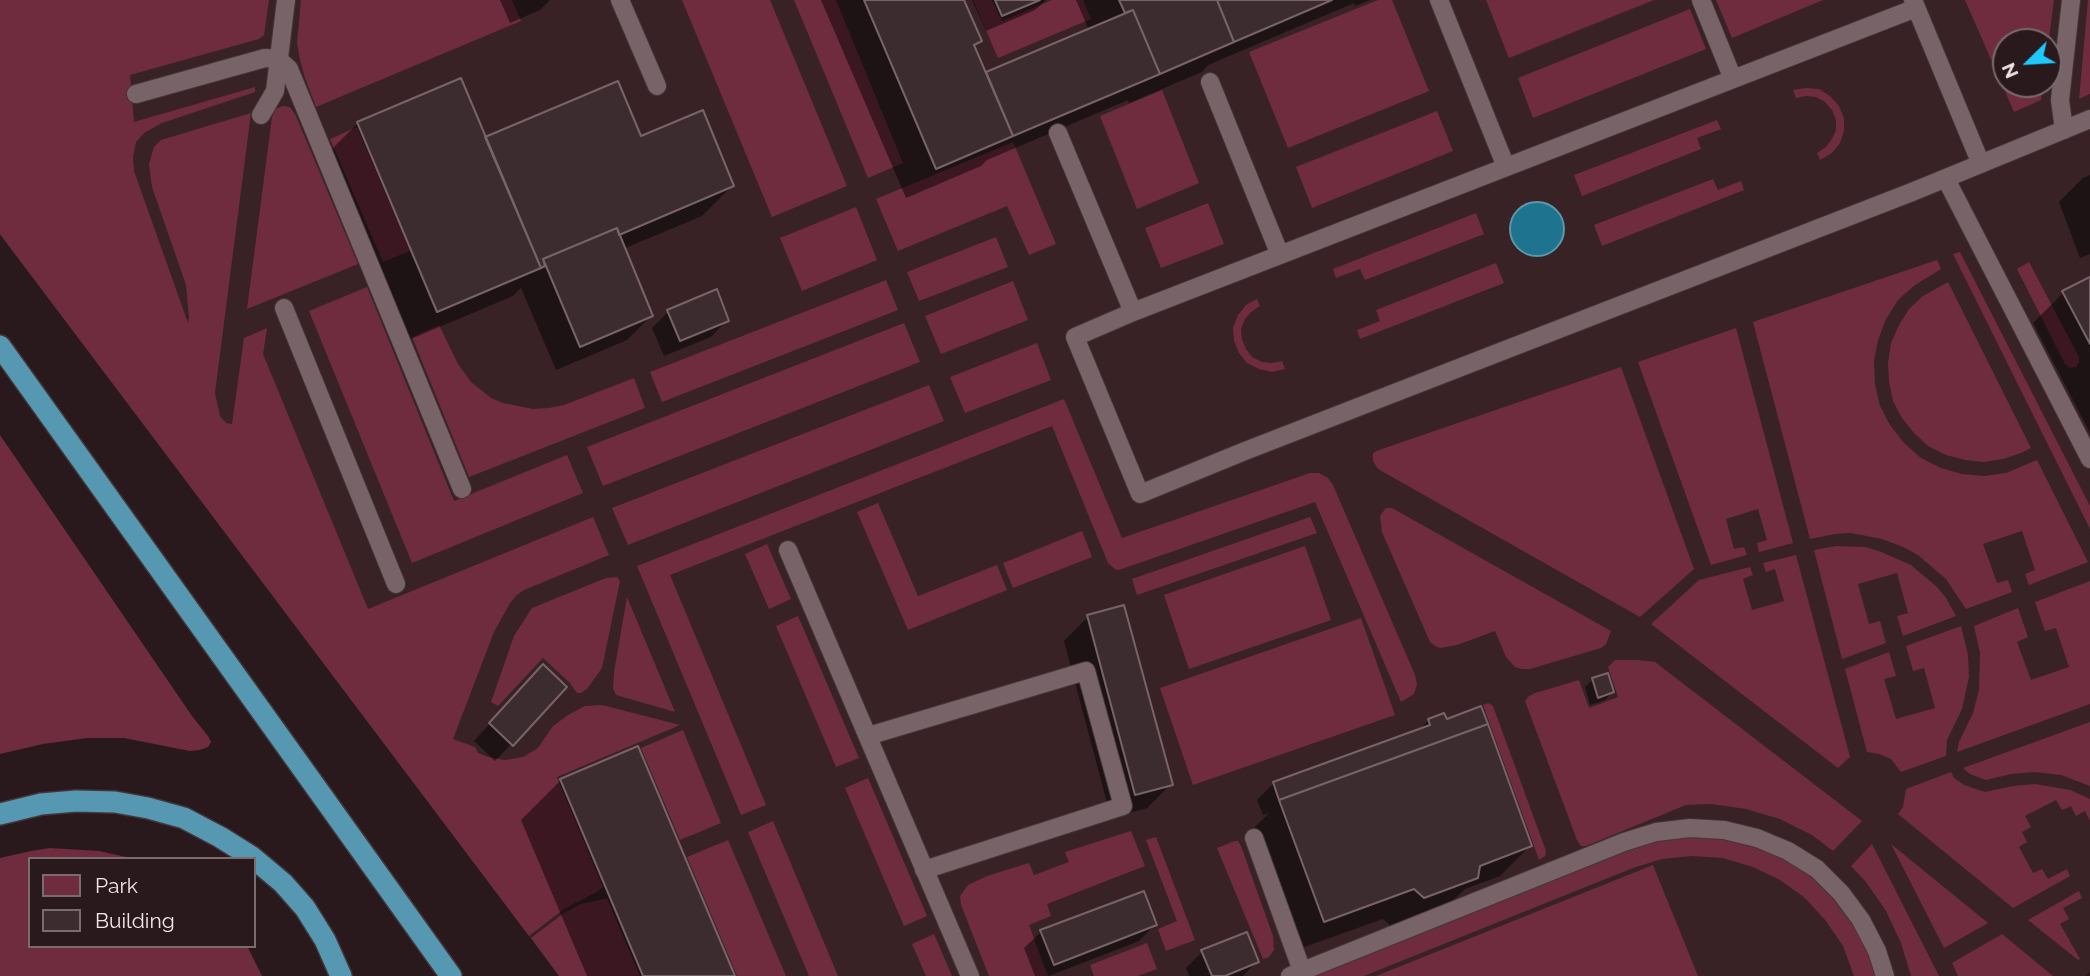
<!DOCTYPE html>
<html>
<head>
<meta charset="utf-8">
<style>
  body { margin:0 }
  #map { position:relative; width:2090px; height:976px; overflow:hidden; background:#29191d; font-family:Raleway,sans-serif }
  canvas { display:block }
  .legend { position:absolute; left:28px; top:857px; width:228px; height:91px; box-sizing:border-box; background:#29191d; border:2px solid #796b6e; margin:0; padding:9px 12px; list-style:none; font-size:21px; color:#f2e6e8 }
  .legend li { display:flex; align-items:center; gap:14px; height:35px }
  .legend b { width:35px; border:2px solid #796b6e }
  .north { position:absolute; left:1992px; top:28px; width:70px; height:70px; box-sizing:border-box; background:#29191d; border:2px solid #796b6e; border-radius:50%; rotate:246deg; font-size:19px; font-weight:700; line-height:28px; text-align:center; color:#f2e6e8 }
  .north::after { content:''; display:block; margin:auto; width:24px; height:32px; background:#1dc9fd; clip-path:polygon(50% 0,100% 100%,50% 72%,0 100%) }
</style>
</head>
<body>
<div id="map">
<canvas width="2090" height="976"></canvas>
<ul class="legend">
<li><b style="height:19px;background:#6f2c3e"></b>Park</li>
<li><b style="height:19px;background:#3d2c2f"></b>Building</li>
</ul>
<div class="north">N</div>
</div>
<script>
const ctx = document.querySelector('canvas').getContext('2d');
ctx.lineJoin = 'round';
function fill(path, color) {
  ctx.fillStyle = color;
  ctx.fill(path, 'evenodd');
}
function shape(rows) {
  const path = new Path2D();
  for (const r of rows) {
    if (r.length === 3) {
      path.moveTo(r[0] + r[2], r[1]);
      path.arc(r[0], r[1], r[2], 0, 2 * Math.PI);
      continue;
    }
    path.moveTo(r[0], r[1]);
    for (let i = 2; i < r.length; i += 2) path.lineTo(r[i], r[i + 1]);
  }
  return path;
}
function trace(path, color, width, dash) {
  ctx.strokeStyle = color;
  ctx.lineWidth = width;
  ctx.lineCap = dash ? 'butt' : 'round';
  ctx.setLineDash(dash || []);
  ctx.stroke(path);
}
fill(shape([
  [0,0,2090,0,2090,972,2085,976,559,976,0,235],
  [2006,42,2048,42,2048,84,2006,84]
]), '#382226');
fill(shape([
  [0,0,269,0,264,35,259,39,130,75,134,122,255,87,255,92,162,123,144,133,136,142,133,157,134,171,188,323,189,317,186,285,152,187,149,164,154,147,161,140,251,113,215,393,220,416,226,423,232,424,244,338,267,328,263,354,368,609,593,517,609,555,524,590,517,595,510,603,494,632,453,739,475,747,478,753,488,757,505,760,523,757,538,748,553,726,568,715,585,706,602,705,680,725,557,777,603,887,597,892,564,909,529,936,0,234],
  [301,0,512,0,521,21,316,107,305,78,300,60,297,43],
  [682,0,770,0,847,186,772,217],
  [794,0,836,0,903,163,868,178],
  [973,0,992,0,1002,21,1052,0,1083,0,1091,19,998,58],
  [1378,0,1392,0,1429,91,1288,148,1249,52],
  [1486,0,1654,0,1509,58],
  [1716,0,1823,0,1732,38],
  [1965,0,2054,0,2048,46,2048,42,2006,42,2006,84,2043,84,2041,100,2014,112],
  [2088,0,2090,0,2090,94,2079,99],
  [1690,9,1706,49,1533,118,1518,78],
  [1806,88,1819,89,1830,96,1839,106,1844,118,1844,131,1840,143,1832,153,1820,160,1817,153,1826,147,1832,139,1836,130,1836,120,1832,110,1825,102,1816,97,1806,96,1796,98,1793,90],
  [1162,90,1199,183,1137,209,1100,116],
  [283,106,290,107,296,116,358,264,247,309,272,117,275,109],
  [1437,111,1453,151,1312,208,1296,167],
  [1717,120,1721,129,1697,138,1701,149,1582,196,1574,175],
  [357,127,410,251,383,262,330,139],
  [1013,142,1056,244,1029,255,1007,206,898,251,876,199],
  [1713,179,1718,190,1741,181,1744,190,1602,246,1594,225],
  [1208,203,1224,244,1161,268,1145,228],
  [856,207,877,260,802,291,780,238],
  [1476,213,1484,234,1365,280,1360,269,1336,278,1333,269],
  [996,237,1008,267,919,301,907,272],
  [1960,252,2090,506,2090,529,1953,254],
  [1937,260,1941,269,1915,285,1898,300,1886,319,1878,340,1874,361,1875,384,1880,406,1890,425,1904,443,1921,458,1941,468,1962,474,1984,476,2006,473,2037,460,2088,562,2029,585,2025,574,2035,570,2022,531,1983,544,1997,583,2008,580,2012,592,1966,609,1946,579,1918,555,1903,547,1882,539,1851,533,1835,534,1810,539,1753,322],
  [2029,262,2079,357,2079,363,2076,367,2070,368,2065,364,2017,269],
  [1496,263,1504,283,1360,339,1357,330,1380,321,1376,310],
  [886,280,898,310,662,402,650,372],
  [1013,281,1028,320,941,354,925,316],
  [1948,282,2031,448,2021,453,2003,459,1984,462,1965,460,1946,455,1928,446,1914,433,1902,418,1893,401,1889,382,1888,363,1891,343,1899,325,1909,309,1923,296],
  [367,287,454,501,567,455,583,493,412,563,309,311],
  [1257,299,1260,306,1251,312,1245,319,1241,329,1242,339,1246,349,1252,357,1262,362,1272,363,1282,361,1285,369,1272,372,1259,369,1247,363,1239,353,1234,341,1233,328,1238,315,1246,305],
  [904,323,920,362,603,486,587,447],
  [439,325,458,364,471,382,491,398,503,403,533,409,549,408,564,405,634,378,645,408,469,477,412,337],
  [1736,328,1793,543,1759,552,1757,543,1767,540,1758,509,1726,519,1734,549,1744,547,1747,555,1711,565,1638,362],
  [1037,343,1051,380,965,413,950,377],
  [1621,367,1694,569,1640,617,1378,469,1373,461,1373,453,1379,450],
  [929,385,944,421,628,545,612,508],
  [1064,399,1122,538,1310,473,1319,473,1328,478,1333,485,1415,675,1417,684,1414,694,1401,702,1315,502,1119,570,1115,569,1108,563,1052,426,670,575,766,805,741,815,637,566],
  [0,435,192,716,208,736,211,742,208,747,200,750,190,751,124,738,87,738,43,744,0,754],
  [878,503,918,596,997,565,1007,590,908,630,857,512],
  [1386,508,1392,508,1611,631,1606,644,1601,648,1530,669,1522,669,1515,667,1506,657,1495,631,1457,645,1440,648,1435,646,1430,642,1382,532,1380,516],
  [1310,517,1317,533,1137,595,1132,579],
  [1082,531,1092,557,1013,588,1003,563],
  [767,544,791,599,769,609,745,554],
  [1305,546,1331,620,1189,669,1164,595],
  [1836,546,1865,547,1879,551,1911,565,1937,587,1946,598,1956,616,1903,636,1897,616,1908,613,1897,573,1858,584,1869,624,1880,621,1886,643,1842,659,1814,550],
  [1796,555,1850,757,1838,768,1651,624,1699,580,1750,567,1753,575,1743,579,1752,610,1784,601,1775,569,1766,572,1763,563],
  [617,577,620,581,602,668,587,689,581,693,577,693,570,683,543,658,498,706,491,702,514,636,532,608,606,578],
  [2090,581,2090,704,1957,752,1959,742,1973,713,1979,690,1980,653,1974,626,2018,608,2028,637,2017,642,2031,680,2069,667,2056,628,2045,631,2035,602],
  [627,597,675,712,616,695,613,688,614,672],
  [798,616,859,758,836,767,776,626],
  [1361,618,1395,715,1193,785,1160,688],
  [1961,626,1968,655,1969,677,1962,709,1947,740,1946,756,1901,772,1891,759,1879,754,1867,752,1845,669,1889,652,1896,676,1884,679,1896,719,1935,708,1924,668,1913,671,1906,646],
  [1615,660,1639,660,1655,662,1862,821,1833,851,1812,835,1780,819,1746,809,1711,804,1686,805,1586,846,1581,846,1577,840,1525,701,1529,696,1535,693,1579,680,1589,708,1618,697,1608,667],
  [1488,703,1493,706,1546,851,1545,856,1539,860,1483,705],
  [2090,722,2090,786,2061,775,2035,772,2011,774,1986,780,1970,774,1963,768],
  [683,730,721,823,680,840,641,748],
  [1951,772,1954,778,1964,785,1985,792,2013,786,2035,784,2070,790,2090,799,2090,821,2085,811,2076,816,2071,806,2062,810,2056,800,2025,816,2031,827,2022,832,2027,842,2019,847,2033,873,2042,869,2048,879,2067,869,2070,876,2013,908,1898,814,1903,807,1906,789],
  [868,778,927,916,904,926,845,788],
  [773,821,838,976,809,976,748,832],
  [1131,831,1145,866,1047,904,1051,916,1029,925,1048,976,989,976,961,905,960,896,968,885,987,876,1029,863,1034,875,1069,862,1065,852],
  [1691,836,1722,838,1754,846,1784,858,1811,876,1835,899,1854,925,1869,954,1876,976,1854,976,1843,946,1826,921,1805,898,1780,880,1753,867,1723,858,1692,856,1662,859,1633,868,1364,976,1312,976,1627,850,1658,840],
  [1156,837,1195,940,1166,951,1158,929,1177,921,1146,840],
  [728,840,786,976,737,976,687,857],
  [1235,841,1238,841,1241,846,1273,936,1274,950,1269,957,1263,959,1217,848],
  [1872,844,1939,976,1911,976,1901,943,1886,911,1866,882,1851,866],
  [1891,844,1988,923,1944,948],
  [50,848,99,851,135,859,30,859,30,946,247,946,262,976,0,976,0,858,31,851],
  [1653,865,1698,976,1376,976],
  [2079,891,2082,898,2063,908,2069,919,2060,924,2080,959,2078,960,2028,920],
  [607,898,640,976,559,976,531,938,564,913,581,904],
  [934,934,952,976,926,976,912,944],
  [2002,934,2053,976,1958,976,1952,963],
  [1147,943,1157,969,1138,976,1094,976,1090,965]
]), '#6f2c3e');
const water = shape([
  [1537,229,27]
]);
fill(water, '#1e738f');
trace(water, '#5e96aa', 2);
fill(shape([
  [500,0,550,0,540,10,510,23],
  [821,0,962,0,980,41,974,47,985,74,1089,30,1076,0,1370,0,1355,6,1354,3,1208,65,1202,72,1129,103,1128,100,987,160,981,166,906,198],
  [972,0,1046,0,1035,10,986,31],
  [358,123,485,139,640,138,732,186,702,216,623,249,651,316,627,340,556,370,521,288,513,296,406,341,327,154],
  [2090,175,2090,254,2080,258,2059,202,2083,178],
  [2090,279,2090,433,2033,323,2064,292],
  [668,312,727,320,711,337,664,356,652,328],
  [1088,617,1171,784,1147,808,1111,818,1064,641],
  [1593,680,1612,692,1605,700,1590,705,1585,687],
  [527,683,565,687,495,761,474,741],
  [1429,720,1530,846,1500,876,1465,889,1445,908,1393,928,1383,919,1293,951,1250,832,1269,813,1263,815,1257,800,1274,783,1418,731],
  [561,780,733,976,587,976,521,820],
  [1155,925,1139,941,1049,976,1035,976,1024,948,1041,932],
  [1202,952,1257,961,1243,976,1189,976,1186,968]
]), '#0007');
const building = shape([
  [864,0,964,0,982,41,974,45,1013,136,936,169,864,0],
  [995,0,1040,0,1002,16,995,0],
  [1119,0,1217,0,1234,42,1160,74,1133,10,1125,13,1119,0],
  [1217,0,1332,0,1234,42,1217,0],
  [1133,10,1160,74,1013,136,986,72,1133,10],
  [461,78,541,268,437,312,357,122,461,78],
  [618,81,641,136,703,110,734,186,619,235,617,228,543,259,545,266,541,268,485,137,618,81],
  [617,228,653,316,580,347,543,259,617,228],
  [2090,277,2090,344,2062,291,2090,277],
  [717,289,729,321,680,341,667,310,717,289],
  [1124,605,1173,785,1135,795,1087,615,1124,605],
  [543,664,567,687,513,746,489,723,543,664],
  [1608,673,1614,692,1598,698,1592,678,1608,673],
  [1481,706,1488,724,1279,800,1273,782,1430,725,1428,719,1444,713,1447,719,1481,706],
  [1488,724,1532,846,1480,866,1478,878,1424,898,1414,889,1324,922,1279,800,1488,724],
  [638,746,735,976,643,976,560,779,638,746],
  [1144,891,1157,925,1054,965,1040,930,1144,891],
  [1247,932,1259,962,1225,976,1212,976,1201,950,1247,932]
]);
fill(building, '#3d2c2f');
trace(building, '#786468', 2);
const service = shape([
  [620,0,657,86],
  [1439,0,1506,167],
  [1701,0,1733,79],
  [1913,0,1981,164],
  [1916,8,1133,312,1075,337,1140,494,1245,451,1912,192,2090,119],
  [1210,82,1280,255],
  [136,94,265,58,278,59,289,69,462,489],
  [261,115,275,91,286,0],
  [2064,130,2060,100,2071,0],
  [1058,133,1133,312],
  [1946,179,2090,459],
  [284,308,396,584],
  [788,550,970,976],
  [868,736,1086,671,1123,806,924,870],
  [1254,838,1302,971],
  [1290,976,1624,842,1656,832,1690,828,1724,830,1757,838,1788,851,1817,869,1841,893,1861,920,1877,951,1885,976]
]);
const trunk = shape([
  [0,346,451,976],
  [0,814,41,804,76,801,115,802,148,808,184,818,220,837,252,857,283,883,305,908,325,940,341,976]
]);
trace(service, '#423638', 20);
trace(trunk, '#423638', 24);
trace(service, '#786468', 18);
trace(trunk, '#5697b2', 21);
</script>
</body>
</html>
